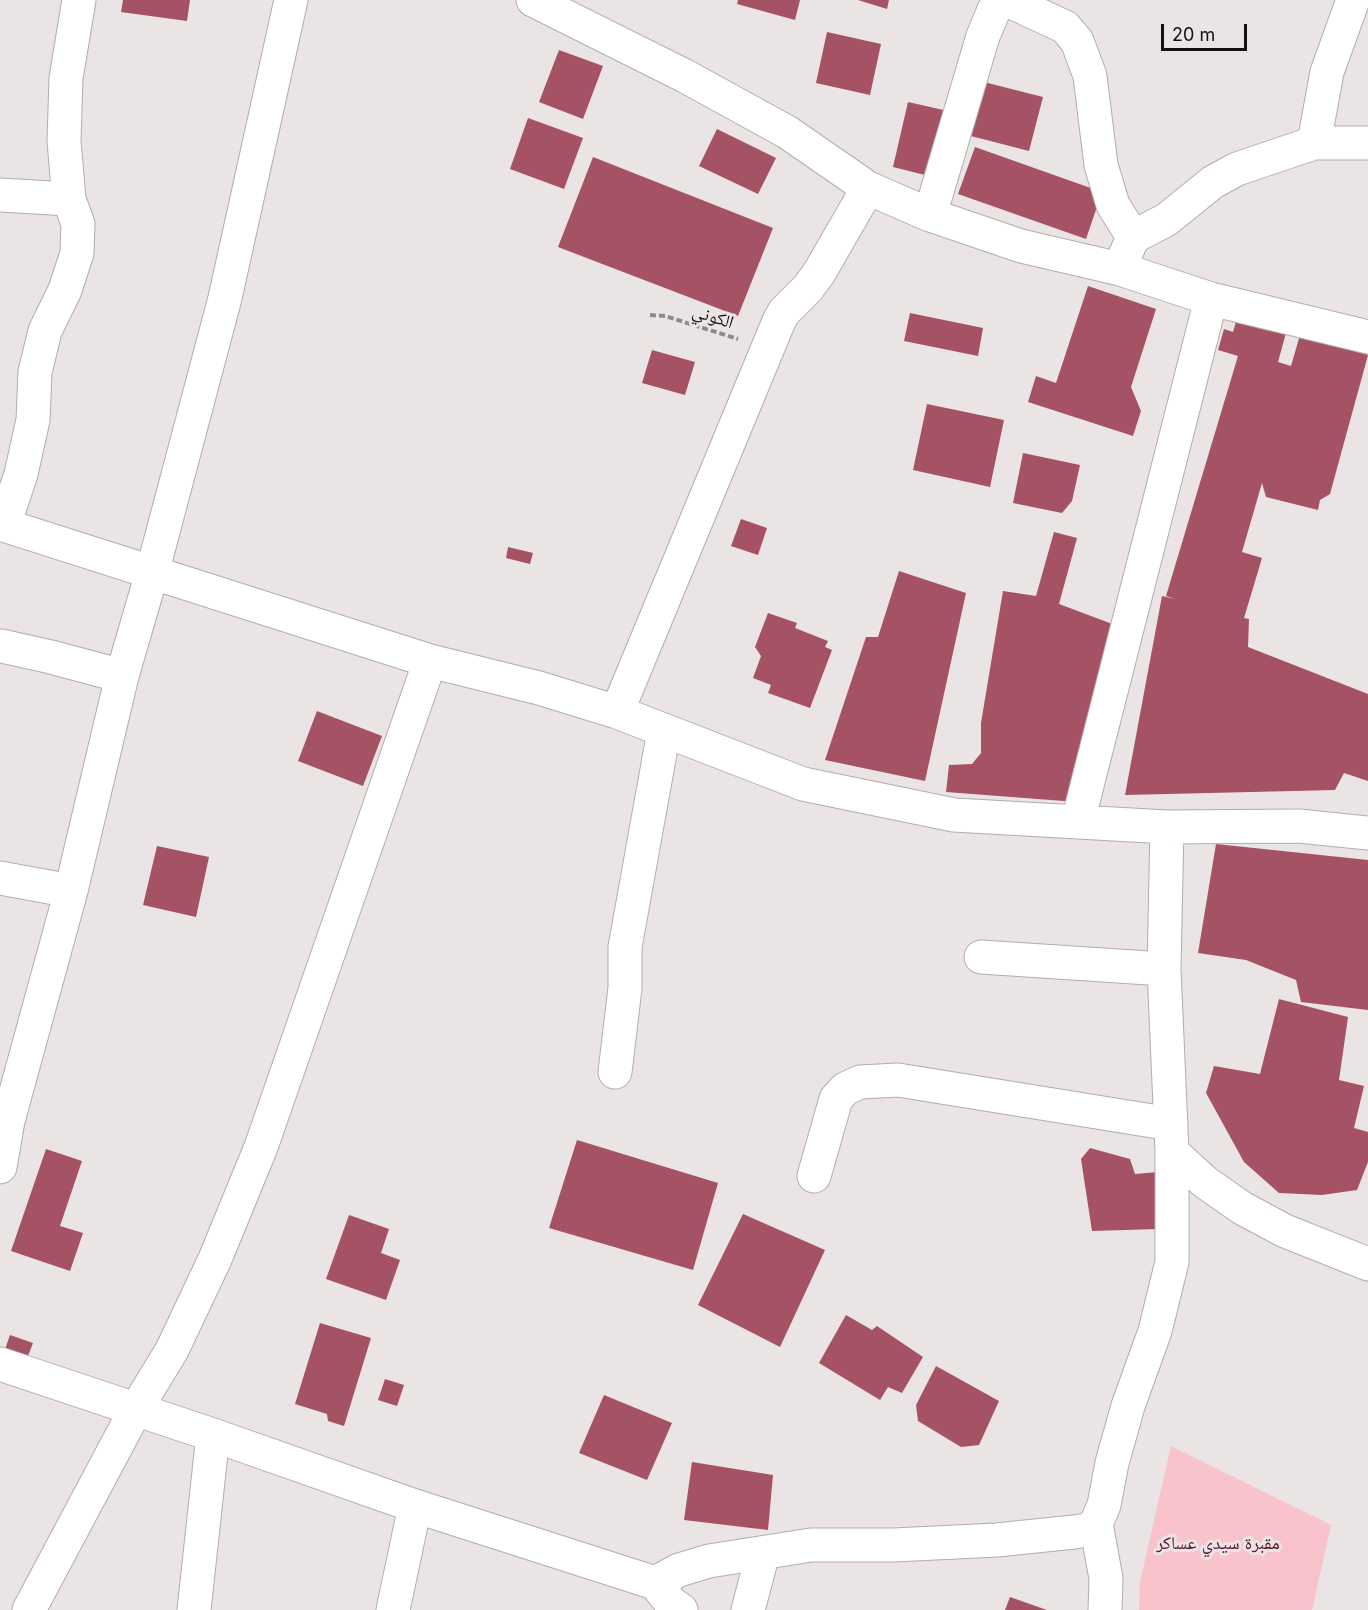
<!DOCTYPE html>
<html>
<head>
<meta charset="utf-8">
<style>
  body { margin:0 }
  #map { position:relative; width:1368px; height:1610px; overflow:hidden; background:#ebe4e5; font-family:Inter,sans-serif }
  canvas { display:block }
  .scale { position:absolute; left:1161px; top:24px; width:86px; height:27px; box-sizing:border-box; border:3px solid #141112; border-top:0; padding-left:8px; font-size:18px; line-height:21px; white-space:nowrap; color:#141112; -webkit-text-stroke:4px #ebe4e5; paint-order:stroke }
</style>
</head>
<body>
<div id="map">
<canvas width="1368" height="1610"></canvas>
<div class="scale">20 m</div>
</div>
<script>
const ctx = document.querySelector('canvas').getContext('2d');
ctx.lineJoin = 'round';
function fill(path, color) {
  ctx.fillStyle = color;
  ctx.fill(path, 'evenodd');
}
function shape(rows) {
  const path = new Path2D();
  for (const r of rows) {
    path.moveTo(r[0], r[1]);
    for (let i = 2; i < r.length; i += 2) path.lineTo(r[i], r[i + 1]);
  }
  return path;
}
function trace(path, color, width, dash) {
  ctx.strokeStyle = color;
  ctx.lineWidth = width;
  ctx.lineCap = dash ? 'butt' : 'round';
  ctx.setLineDash(dash || []);
  ctx.stroke(path);
}
function label(font, color, halo, rows, align = 'center') {
  ctx.font = font + ' Inter,"Noto Naskh Arabic",sans-serif';
  ctx.lineWidth = 6;
  ctx.setLineDash([]);
  ctx.textBaseline = 'middle';
  ctx.strokeStyle = halo;
  ctx.fillStyle = color;
  for (const [text, x, y, turn = 0] of rows) {
    ctx.save();
    ctx.translate(x, y);
    ctx.rotate((+turn || 0) * Math.PI / 180);
    ctx.textAlign = isNaN(turn) ? turn : align;
    if (halo) ctx.strokeText(text, 0, 0);
    ctx.fillText(text, 0, 0);
    ctx.restore();
  }
}
fill(shape([
  [1171,1446,1331,1525,1312,1610,1139,1610,1140,1582]
]), '#f8c3cb');
fill(shape([
  [123,0,190,0,187,21,121,12],
  [738,0,800,0,795,20,737,4],
  [858,0,889,0,887,9],
  [827,32,881,44,870,95,816,83],
  [559,50,603,66,583,119,539,102],
  [980,81,1043,97,1029,151,967,135],
  [908,102,948,111,933,177,893,167],
  [528,118,583,138,564,189,510,169],
  [717,129,776,158,758,194,699,166],
  [975,147,1102,192,1086,239,958,194],
  [593,157,773,228,738,316,558,247],
  [1088,286,1156,309,1131,387,1141,411,1133,436,1028,402,1036,376,1056,383],
  [1240,308,1289,322,1278,362,1291,366,1300,335,1368,355,1330,494,1320,500,1318,510,1266,497,1262,483,1242,552,1262,558,1244,618,1249,619,1248,647,1368,694,1368,781,1344,773,1335,790,1125,795,1162,596,1175,599,1166,596,1238,356,1218,350,1224,329,1233,332],
  [910,313,983,328,978,356,904,341],
  [652,350,695,362,685,395,642,383],
  [927,404,1004,420,990,487,913,470],
  [1023,453,1080,465,1072,501,1062,513,1013,503],
  [741,519,767,528,758,555,731,546],
  [1054,532,1077,538,1059,604,1115,625,1077,802,946,792,949,765,972,764,981,753,981,723,1003,591,1036,596],
  [508,547,533,553,530,564,506,558],
  [899,571,966,593,925,781,825,760,866,637,878,637],
  [768,613,797,623,795,628,828,641,825,647,832,650,810,708,768,693,771,685,753,678,761,656,755,647],
  [317,711,382,736,363,786,298,761],
  [1216,844,1368,860,1368,1010,1301,1002,1296,980,1246,960,1198,953],
  [157,846,209,857,196,917,143,905],
  [1279,999,1348,1017,1339,1080,1364,1086,1354,1128,1368,1132,1368,1162,1357,1190,1322,1195,1279,1193,1244,1162,1206,1093,1214,1066,1260,1074],
  [577,1140,718,1183,693,1270,549,1228],
  [1090,1148,1130,1159,1135,1174,1158,1172,1158,1229,1092,1231,1081,1159],
  [46,1149,82,1161,60,1226,83,1233,70,1271,11,1251],
  [743,1214,825,1250,780,1347,698,1305],
  [349,1215,389,1229,381,1253,400,1260,386,1300,326,1279],
  [846,1315,872,1330,877,1326,923,1357,902,1393,888,1387,880,1400,819,1363],
  [320,1323,371,1338,344,1426,328,1421,327,1414,295,1404],
  [10,1335,33,1343,24,1366,2,1358],
  [936,1366,999,1401,979,1445,961,1447,918,1421,916,1405],
  [385,1379,404,1385,397,1406,378,1400],
  [604,1395,672,1423,647,1480,579,1453],
  [692,1462,773,1475,768,1530,684,1520],
  [1010,1597,1047,1610,1005,1610]
]), '#a55264');
const minor = shape([
  [533,0,685,76,787,132,868,188,930,215,1021,246,1120,269,1211,299,1368,337],
  [1314,143,1327,72,1353,0],
  [0,195,69,199],
  [930,215,983,36,994,10,1002,1,1009,1,1065,27,1077,41,1090,76,1101,165,1113,205,1133,237],
  [1124,258,1133,237,1166,220,1213,182,1237,169,1314,143,1368,143],
  [0,524,430,661,539,688,617,712,803,784,954,815,1167,827,1299,826,1368,833],
  [4,525,21,474,33,420,35,372,45,331,65,290,77,253,78,224,69,199,64,141,66,78,79,0],
  [2,646,51,657,122,676],
  [617,712,779,321,784,312,808,288,819,273,868,188],
  [1078,821,1211,299],
  [0,878,71,891],
  [981,957,1164,969],
  [615,1072,625,988,625,947,664,731],
  [1172,1152,1205,1182,1242,1208,1285,1231,1368,1264],
  [0,1167,8,1121,71,891,122,676,152,573,225,298,291,0],
  [814,1176,836,1099,845,1089,860,1082,898,1080,1171,1124],
  [0,1364,213,1435,415,1506,655,1583,671,1603,681,1610],
  [1096,1524,1106,1578,1105,1610],
  [655,1583,679,1570,709,1561,811,1545,894,1545,997,1540,1074,1532,1087,1530,1096,1524,1104,1505,1112,1463,1128,1406,1155,1331,1172,1262,1172,1152,1164,969,1167,827],
  [29,1610,136,1409,172,1350,215,1259,261,1147,430,661],
  [194,1610,213,1435],
  [393,1610,415,1506],
  [748,1610,763,1553]
]);
trace(minor, '#b3acad', 35);
trace(shape([
  [650,315,665,316,738,339]
]), '#8e898a', 4, [6, 3]);
trace(minor, '#fff', 33);
label('18px', '#141112', '#ebe4e5', [
  ["الكوني",713,317,18]
]);
label('18px', '#5b0b26', '#ebe4e5', [
  ["مقبرة سيدي عساكر",1218,1544]
]);
</script>
</body>
</html>
